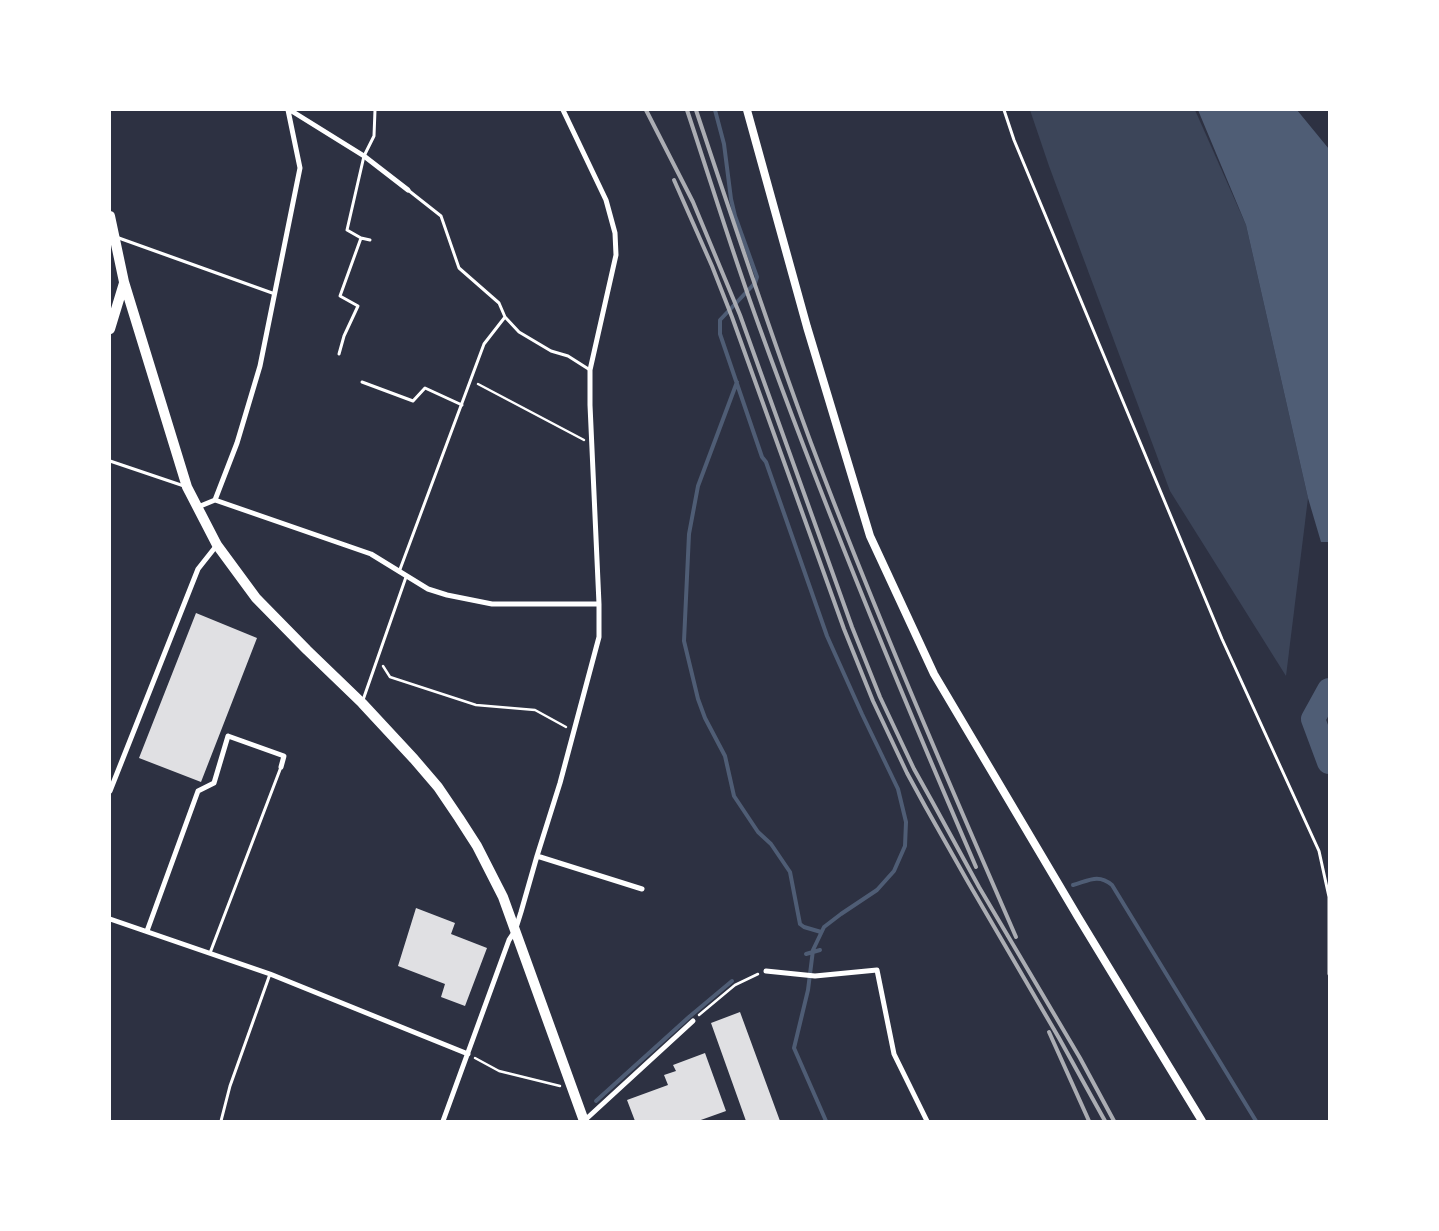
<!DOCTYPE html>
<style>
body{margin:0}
#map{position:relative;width:1439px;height:1231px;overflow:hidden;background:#2d3142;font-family:Inter,sans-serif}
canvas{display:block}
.frame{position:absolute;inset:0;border:111px solid #fff;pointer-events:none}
</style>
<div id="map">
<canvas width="1439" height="1231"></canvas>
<div class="frame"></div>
</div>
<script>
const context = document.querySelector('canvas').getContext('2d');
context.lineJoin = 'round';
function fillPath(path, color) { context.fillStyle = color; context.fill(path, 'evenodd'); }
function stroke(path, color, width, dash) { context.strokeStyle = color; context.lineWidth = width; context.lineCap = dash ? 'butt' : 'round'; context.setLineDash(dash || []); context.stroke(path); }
fillPath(new Path2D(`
 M1030,110H1195L1246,225L1308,498L1286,676L1170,491L1049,166Z`), '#3c4559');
fillPath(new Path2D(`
 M1198,110H1297L1329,149V542H1321L1308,498L1246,225Z`), '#4f5d75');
stroke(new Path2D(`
 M715,110L724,144L731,199L735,216L757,277L755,283L720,320V334L762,457L766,462L827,636L862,714L898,789L906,822L905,846L894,871L877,890L841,914L824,927L813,950L808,990L794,1048L826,1121
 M737,382L698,486L689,534L684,641L698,699L705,718L725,756L734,796L758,832L771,844L790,872L800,924L804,927L821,932
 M1073,885C1088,881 1098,873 1112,885L1256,1121
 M806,954L820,950
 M596,1101L689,1017L732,981`), '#4f5d75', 4);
stroke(new Path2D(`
 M1329,690L1313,719L1329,762`), '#4f5d75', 24);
fillPath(new Path2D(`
 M196,613L257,638L201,782L139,758Z
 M416,908L455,923L451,934L487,948L465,1006L441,997L445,984L398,966Z
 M740,1012L780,1121H746L711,1023Z
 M705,1053L726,1111L698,1121H635L627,1100L668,1085L664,1075L676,1071L673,1065Z`), '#e0e0e3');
stroke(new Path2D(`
 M478,384L584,440
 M383,666L390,677L476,705L535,710L566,727
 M699,1015L735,985L758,974
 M475,1058L499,1071L560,1086`), '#fff', 2.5);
stroke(new Path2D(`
 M1004,110L1014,140L1222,639L1319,851L1329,897V974
 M408,190L441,216L459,268L499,303L505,317L519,332L551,351L568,356L590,370
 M116,237L275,294
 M370,240L361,238L347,230L364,156L374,136L375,110
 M339,354L344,336L358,306L340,296L361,238
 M362,382L413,401L425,388L462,405
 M110,461L184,486
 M399,572L484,344L505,317
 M363,700L406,577
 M210,953L281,767
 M221,1121L230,1086L270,974`), '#fff', 3);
stroke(new Path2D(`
 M290,110L364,156L408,190
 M215,500L237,443L260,366L300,168L288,110
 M198,507L215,500L371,554L428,589L447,595L492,604H599
 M110,791L198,569L217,545
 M537,856L642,889
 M110,919L270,974L468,1054
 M147,931L198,791L214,783L228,736L284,756L281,767
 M766,971L815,976L877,970L894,1054L927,1121
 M443,1121L509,940L515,931L521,912L537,856L560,783L599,637V604L590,405V370L616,255L615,233L606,200L563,110
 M584,1121L693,1021`), '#fff', 5);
stroke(new Path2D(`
 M747,110L807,327L870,536L934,674L1078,917L1202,1121`), '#fff', 8);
stroke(new Path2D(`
 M110,216L124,282L187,487L217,545L256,598L307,650L362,703L414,759L438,787L459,818L477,846L503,897L584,1121
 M110,329L124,283`), '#fff', 10);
stroke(new Path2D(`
 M646,110L693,202L740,315L852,627L880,697L914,769L933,803L979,887L1080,1058L1114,1121
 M687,110C711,182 733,255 759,326C825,509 899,689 976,867
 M696,110C733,221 770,333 811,443C874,610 945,774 1016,937
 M674,180L712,266L732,317L844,629L873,701L907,773L925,806L968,882L1059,1038L1105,1121
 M1049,1032L1089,1121`), '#abadb3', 4);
</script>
